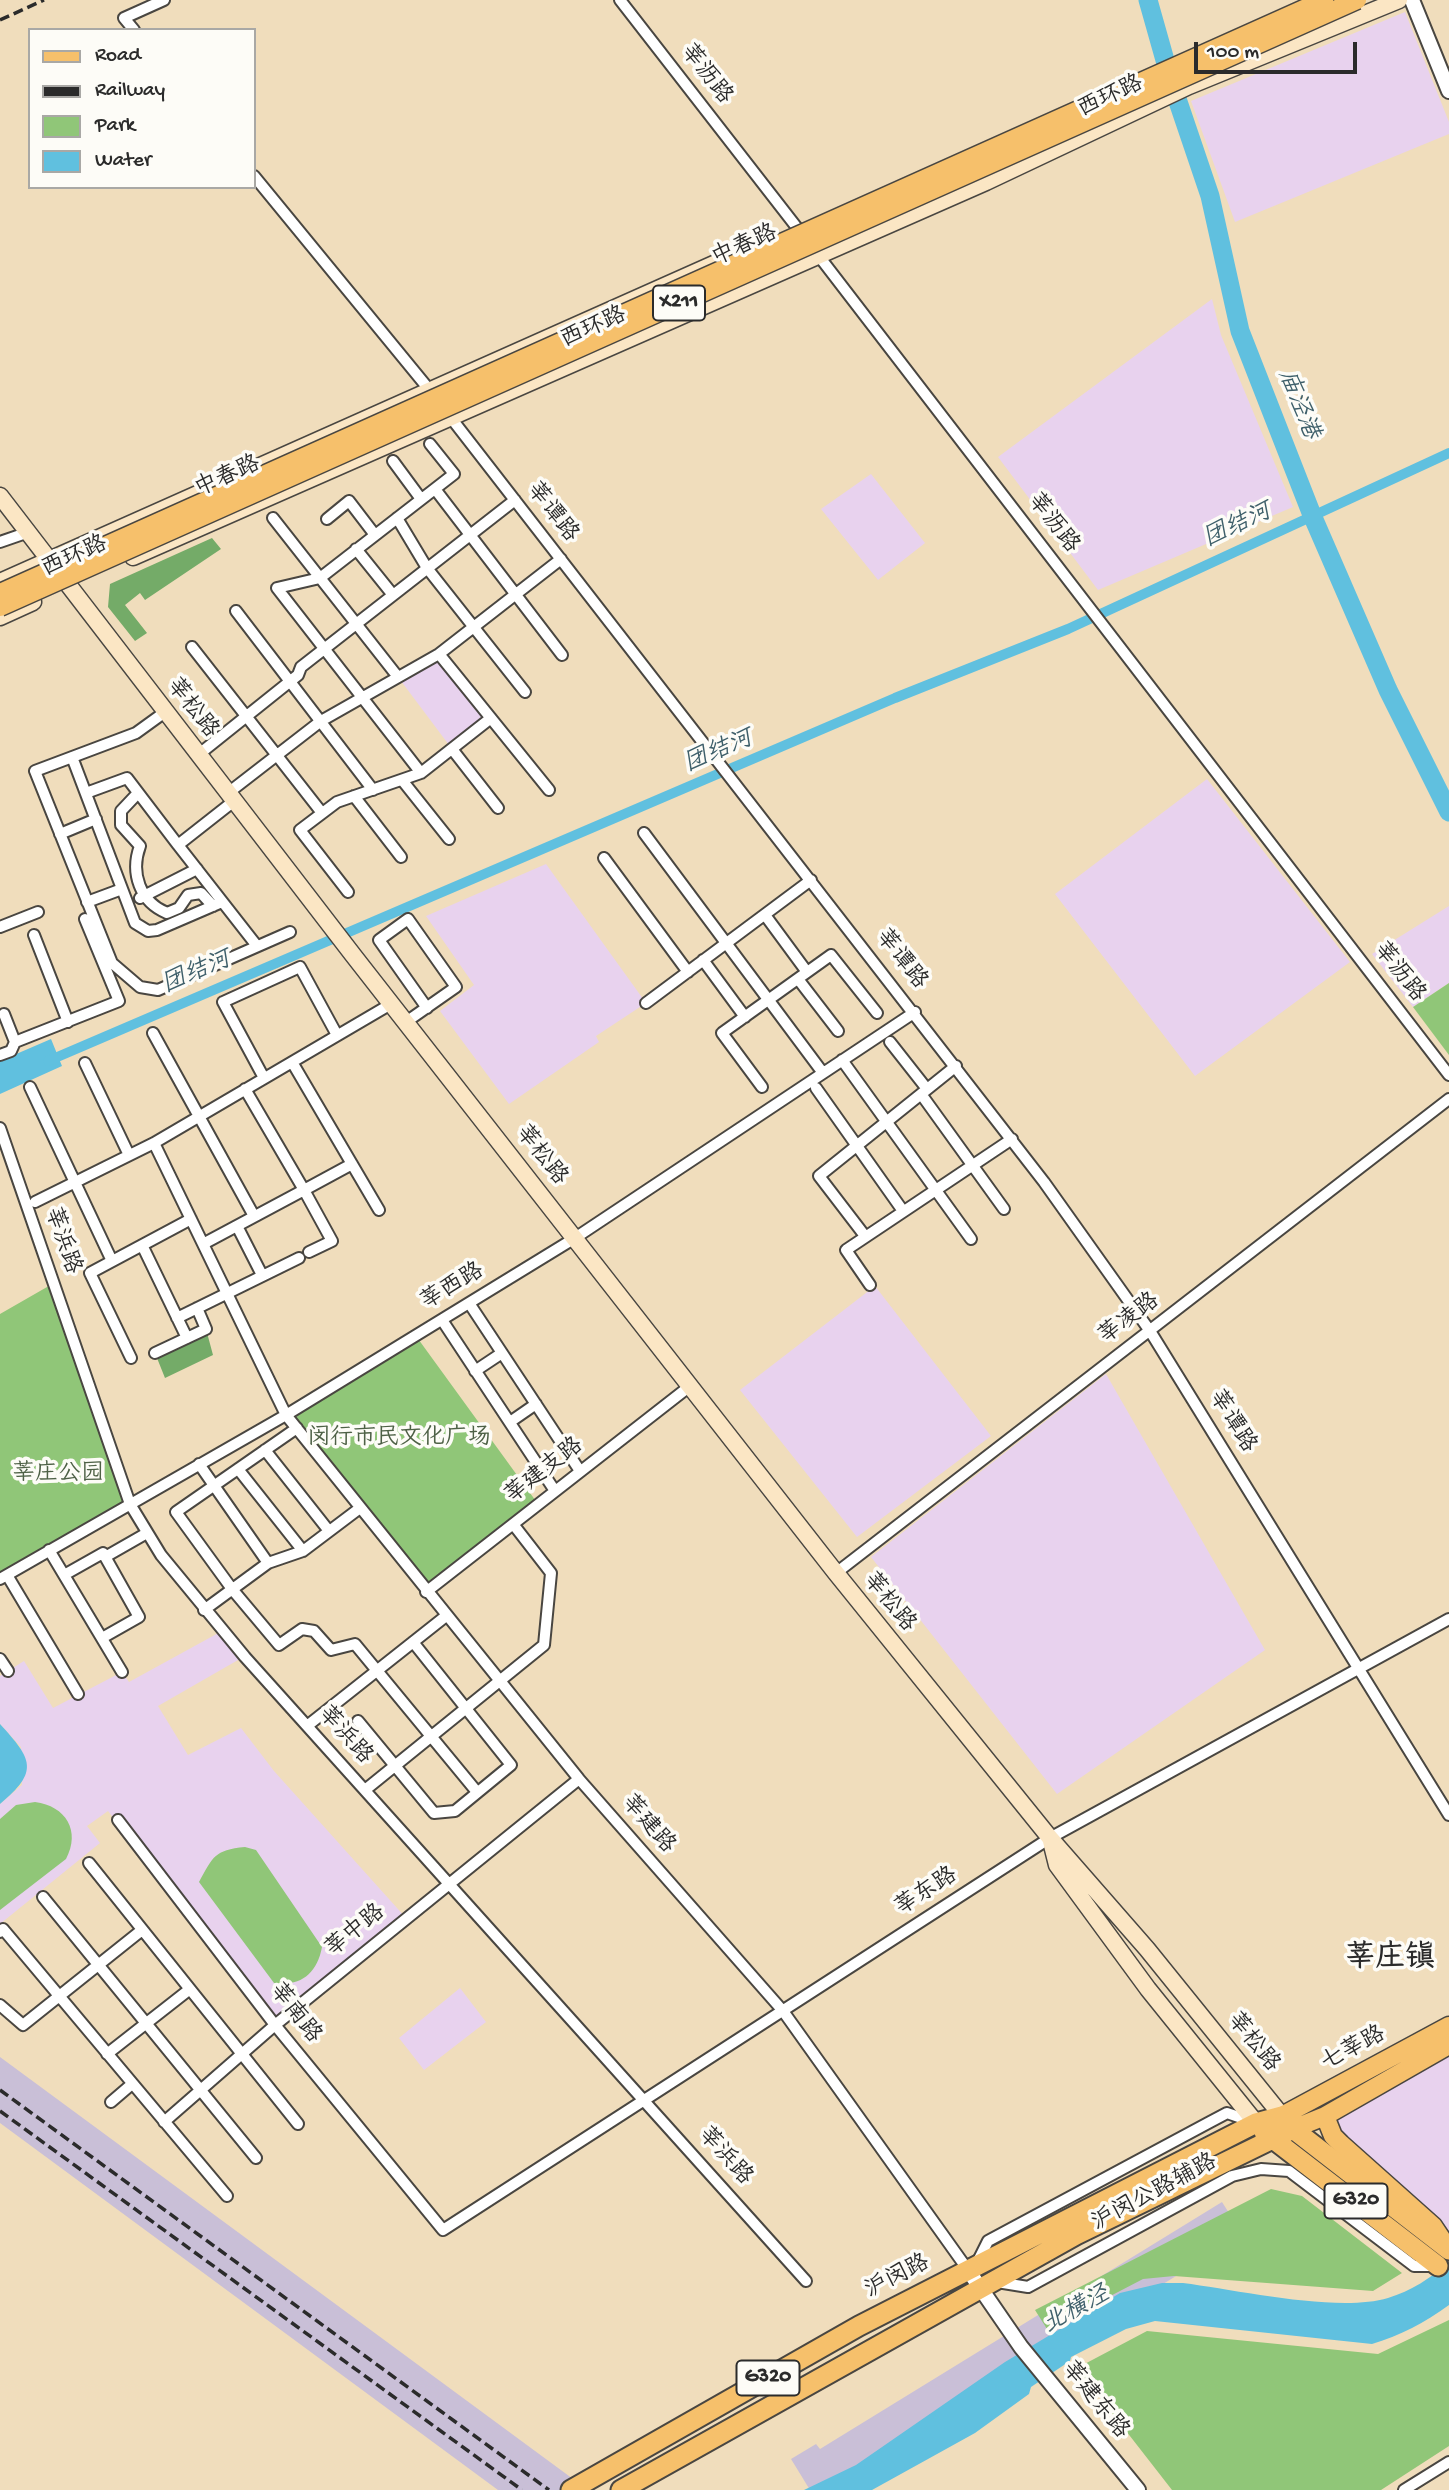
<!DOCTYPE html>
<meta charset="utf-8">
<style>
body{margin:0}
#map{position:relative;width:1449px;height:2490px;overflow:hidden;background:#f0ddbc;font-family:"Gochi Hand",sans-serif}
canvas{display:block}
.legend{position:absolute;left:28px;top:28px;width:228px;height:161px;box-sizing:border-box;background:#fdfcf7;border:2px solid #a9a8a5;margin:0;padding:9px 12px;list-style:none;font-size:21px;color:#2b2b2b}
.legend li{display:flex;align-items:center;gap:14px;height:35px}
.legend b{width:35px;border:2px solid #a9a8a5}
.scale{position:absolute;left:1194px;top:42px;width:163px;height:32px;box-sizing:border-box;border:4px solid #2b2b2b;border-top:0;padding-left:9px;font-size:21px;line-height:24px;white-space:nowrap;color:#2b2b2b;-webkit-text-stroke:5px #fdfcf7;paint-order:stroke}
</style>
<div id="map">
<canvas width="1449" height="2490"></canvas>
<ul class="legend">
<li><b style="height:9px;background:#f6c06b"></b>Road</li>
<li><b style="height:9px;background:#2b2b2b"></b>Railway</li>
<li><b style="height:19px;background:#90c678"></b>Park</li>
<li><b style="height:19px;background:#60c0df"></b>Water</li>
</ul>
<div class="scale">100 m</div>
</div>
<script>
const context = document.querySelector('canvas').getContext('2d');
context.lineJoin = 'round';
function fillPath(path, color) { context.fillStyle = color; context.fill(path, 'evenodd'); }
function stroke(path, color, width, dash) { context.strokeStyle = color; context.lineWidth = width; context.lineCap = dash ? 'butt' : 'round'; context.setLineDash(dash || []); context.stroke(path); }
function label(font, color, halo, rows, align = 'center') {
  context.font = font + ' "Gochi Hand","LXGW WenKai TC",sans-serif'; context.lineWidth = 7; context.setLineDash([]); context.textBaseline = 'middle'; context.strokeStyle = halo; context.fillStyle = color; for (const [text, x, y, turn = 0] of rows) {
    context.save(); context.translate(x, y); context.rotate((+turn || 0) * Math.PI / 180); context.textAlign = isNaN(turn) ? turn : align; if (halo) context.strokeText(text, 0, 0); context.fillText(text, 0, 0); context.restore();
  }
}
fillPath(new Path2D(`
 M1405,12L1449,122V134L1235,222L1191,101Z
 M1212,299L1221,335L1293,507L1098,590L998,457Z
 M871,474L925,543L878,580L821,509Z
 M439,654L491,718L452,749L398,677Z
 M1207,779L1350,962L1195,1076L1055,894Z
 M546,864L646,1003L596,1036L599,1042L509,1104L440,1011L474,985L426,916Z
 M1449,906V983L1413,1007L1372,954Z
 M875,1286L991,1436L857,1537L740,1390Z
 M1106,1374L1265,1650L1057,1794L871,1557Z
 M222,1631L245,1656L158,1706L188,1755L241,1728L274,1771L406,1918L275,2025L108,1811L87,1826L100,1843L0,1924V1804L22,1785L21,1747L0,1724V1676L24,1661L53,1708L122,1672L129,1682Z
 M460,1988L486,2022L424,2070L399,2038Z
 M1449,2052V2234L1337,2130L1335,2117Z`), '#e8d2ee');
fillPath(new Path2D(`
 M0,2057L588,2490H498L0,2123Z
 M1222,2202L1243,2235L840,2482L810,2490L791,2459L816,2444L820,2449Z`), '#c9bfd7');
fillPath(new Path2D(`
 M1449,983V1055L1413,1007Z
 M54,1283L130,1504L0,1579V1314Z
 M416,1336L538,1504L426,1592L286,1415Z
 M35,1802C66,1806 81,1831 66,1859L0,1910V1819L16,1805Z
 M245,1847L256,1850L322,1947C317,1974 300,1987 274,1983L199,1882C213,1857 214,1850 245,1847Z
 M1271,2189L1302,2196L1402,2273L1373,2291L1174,2276L1143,2279L1047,2329L1035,2310Z
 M1449,2320V2446L1381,2490H1172L1077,2368L1147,2331L1378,2354Z`), '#90c678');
fillPath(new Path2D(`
 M212,538L221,549L145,600L140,593L125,605L147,633L135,641L108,607L110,584Z
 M206,1329L213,1355L165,1378L155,1353Z`), '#74ab68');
fillPath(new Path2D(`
 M51,1039L62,1066L0,1094V1061Z
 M0,1724C32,1759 40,1771 0,1804Z
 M1449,2262V2305C1424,2323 1401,2335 1372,2344L1155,2321L1126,2329L1071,2357L1070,2361L1031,2387L1029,2394L975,2433L872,2490H804L856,2465L1005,2362L1120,2293L1162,2283H1183C1238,2290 1338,2313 1388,2298C1411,2291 1431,2278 1449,2262Z`), '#60c0df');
stroke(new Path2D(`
 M48,1061L895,698L1068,629L1449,453`), '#60c0df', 10);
stroke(new Path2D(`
 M1148,0L1170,78L1210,196L1240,331L1312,515L1388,690L1449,812`), '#60c0df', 19);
const minor = new Path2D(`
 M620,0L805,238
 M134,30L124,18L164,0
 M254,176L432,393
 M815,251L1449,1075
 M448,414L1044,1182L1150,1331L1449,1815
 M393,461L421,499
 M435,489L562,655
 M273,518L398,677
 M397,518L427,568L525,692
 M327,519L349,501L375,535
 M0,542L26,533
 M356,549L393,595
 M236,611L373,790
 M192,647L322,813
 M439,654L549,790
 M165,712L136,733L35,771L112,963L140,987L158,990L290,932
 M452,749L498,808
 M198,755L298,675L301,667L515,500
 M72,757L135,923L148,931L157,930L222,902
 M421,773L277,588L320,578L454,474L430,444
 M402,780L449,839
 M86,793L127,778L178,845
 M138,793L121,811V825L140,846C130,873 140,902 167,913L179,908L188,895L201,893L213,906
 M228,793L321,721L439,654L561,559
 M354,796L401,857
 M234,801L178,845L257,946
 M644,833L823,1073
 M60,834L96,819
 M604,858L688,972
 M348,892L300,830L337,802L421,773L491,718
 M140,898L197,869
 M87,902L122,889
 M765,915L807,972
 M0,927L38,912
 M34,935L68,1022
 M703,960L745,1017
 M798,979L838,1031
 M646,1003L811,880
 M4,1014L15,1042L119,1001L85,919
 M406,1022L456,987L408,919L379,940L427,1008
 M153,1033L254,1216
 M890,1042L927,1089
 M0,1055L11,1051L15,1042
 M842,1060L971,1239
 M292,1062L379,1210
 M85,1063L129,1155
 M264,1078L223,1002L300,967L337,1035
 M30,1087L112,1261
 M762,1087L722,1033L831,955L877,1013
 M816,1088L903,1211
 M921,1094L1004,1209
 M0,1128L130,1504L161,1555L245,1657L806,2281
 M154,1143L286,1415L579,1779L783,2011L968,2270
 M35,1202L154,1143L391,1004
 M237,1226L262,1275
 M865,1236L819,1176L956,1066
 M203,1244L304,1190L245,1089
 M142,1245L187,1338
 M309,1252L332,1241L304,1190L352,1164
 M870,1285L846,1250L1012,1139
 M469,1303L580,1471
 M177,1318L299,1258
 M442,1320L555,1491
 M155,1353L206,1329L197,1308
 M131,1358L90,1273L191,1219
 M475,1371L502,1353
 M510,1422L536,1404
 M297,1428L176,1512L232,1589L279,1645L302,1629L314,1631L331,1650L355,1644L477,1792
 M265,1450L329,1531
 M199,1464L268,1563
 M238,1469L303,1551
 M49,1550L122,1672
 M105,1557L147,1533
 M836,1573L1449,1099
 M7,1575L78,1694
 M64,1575L103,1553L139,1617L102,1638
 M0,1579L286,1415L575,1238L915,1012
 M426,1592L690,1386
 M204,1610L268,1563L303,1551L360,1508
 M0,1659L8,1671
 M358,1721L434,1813L455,1811L511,1765L413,1642
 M307,1726L446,1616
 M365,1790L544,1645L551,1573L513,1524
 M118,1820L275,2025L443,2230L1050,1838L1449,1619
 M89,1863L298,2124
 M43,1897L256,2158
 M0,1932L3,1929L227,2196
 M0,2005L23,2025L142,1930
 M107,2054L190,1989
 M111,2102L132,2084
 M164,2122L275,2025L579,1779
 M977,2263L988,2241L1210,2122L1227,2113L1256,2123
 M997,2282L1028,2287L1232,2176L1261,2169L1289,2171L1414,2266H1434
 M1404,2490L1449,2462`);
const tertiary = new Path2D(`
 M1412,0L1449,91
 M968,2270L1021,2347L1138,2490`);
const secondary = new Path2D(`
 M0,496L353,955L836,1573L1050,1838L1147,1949L1282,2116
 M133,557L986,182L1189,86L1399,0
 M0,582L752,247
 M0,617L33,602
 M1051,1841L1057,1865L1148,1989L1256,2123`);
const primary = new Path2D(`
 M1282,2116L1449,2026
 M1325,2116L1333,2136L1341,2144L1433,2226L1441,2238
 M1293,2129L1325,2116L1449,2045`);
const trunk = new Path2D(`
 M1264,2132L1438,2266
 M571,2490L859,2326L1256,2123L1282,2116L1293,2129L1449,2250
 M621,2490L1076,2235L1293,2129`);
stroke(minor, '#494641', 14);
stroke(tertiary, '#494641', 18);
stroke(secondary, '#494641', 19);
stroke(primary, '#494641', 21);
stroke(trunk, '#494641', 23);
stroke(minor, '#fff', 10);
stroke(tertiary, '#fff', 14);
stroke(secondary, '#fbe6c4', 16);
stroke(primary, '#f6c06b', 18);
stroke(trunk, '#f6c06b', 19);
stroke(new Path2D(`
 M0,20L44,0
 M0,2090L549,2490
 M0,2111L522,2490`), '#2b2b2b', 3.5, [10, 5]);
const primaryBridge = new Path2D(`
 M0,593L1324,0
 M0,607L1357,0`);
stroke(primaryBridge, '#494641', 21, []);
stroke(primaryBridge, '#f6c06b', 18);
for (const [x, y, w] of [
 [679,303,52],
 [1356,2201,63],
 [768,2378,63]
]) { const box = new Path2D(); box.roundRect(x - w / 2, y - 17.5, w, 35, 5); context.fillStyle = '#fdfcf7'; context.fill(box); stroke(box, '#2b2b2b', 2); }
label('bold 21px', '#2b2b2b', null, [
 ["X211",679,303],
 ["G320",1356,2201],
 ["G320",768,2378]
]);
label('23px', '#2b2b2b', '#fdfcf7', [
 ["莘沥路",705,75,52],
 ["西环路",1111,98,-25],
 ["中春路",745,247,-24],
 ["西环路",594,329,-24],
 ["中春路",228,478,-24],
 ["莘谭路",551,513,52],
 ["莘沥路",1052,524,52],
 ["西环路",75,558,-24],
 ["莘松路",191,709,52],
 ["莘谭路",900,960,52],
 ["莘沥路",1398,973,52],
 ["莘松路",540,1156,52],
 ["莘浜路",61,1241,71],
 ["莘西路",453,1288,-31],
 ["莘凌路",1130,1320,-37],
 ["莘谭路",1231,1422,58],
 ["莘建支路",545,1472,-38],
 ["莘松路",888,1603,51],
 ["莘浜路",344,1736,48],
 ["莘建路",647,1825,49],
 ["莘东路",927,1893,-33],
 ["莘中路",356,1932,-39],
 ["莘南路",294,2014,52],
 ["莘松路",1252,2043,51],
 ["七莘路",1354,2050,-28],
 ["莘浜路",724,2157,48],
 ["沪闵公路辅路",1155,2194,-28],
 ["沪闵路",898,2278,-27],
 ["莘建东路",1094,2401,51]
]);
label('23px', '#4e6146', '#fdfcf7', [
 ["闵行市民文化广场",399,1439],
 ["莘庄公园",58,1475]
]);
label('italic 24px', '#3e5f6a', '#fdfcf7', [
 ["庙泾港",1297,405,68],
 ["团结河",1238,527,-25],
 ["团结河",719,753,-23],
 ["团结河",197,974,-23],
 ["北横泾",1077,2311,-29]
]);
label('bold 30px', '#2b2b2b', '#fdfcf7', [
 ["莘庄镇",1390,1960]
]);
</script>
